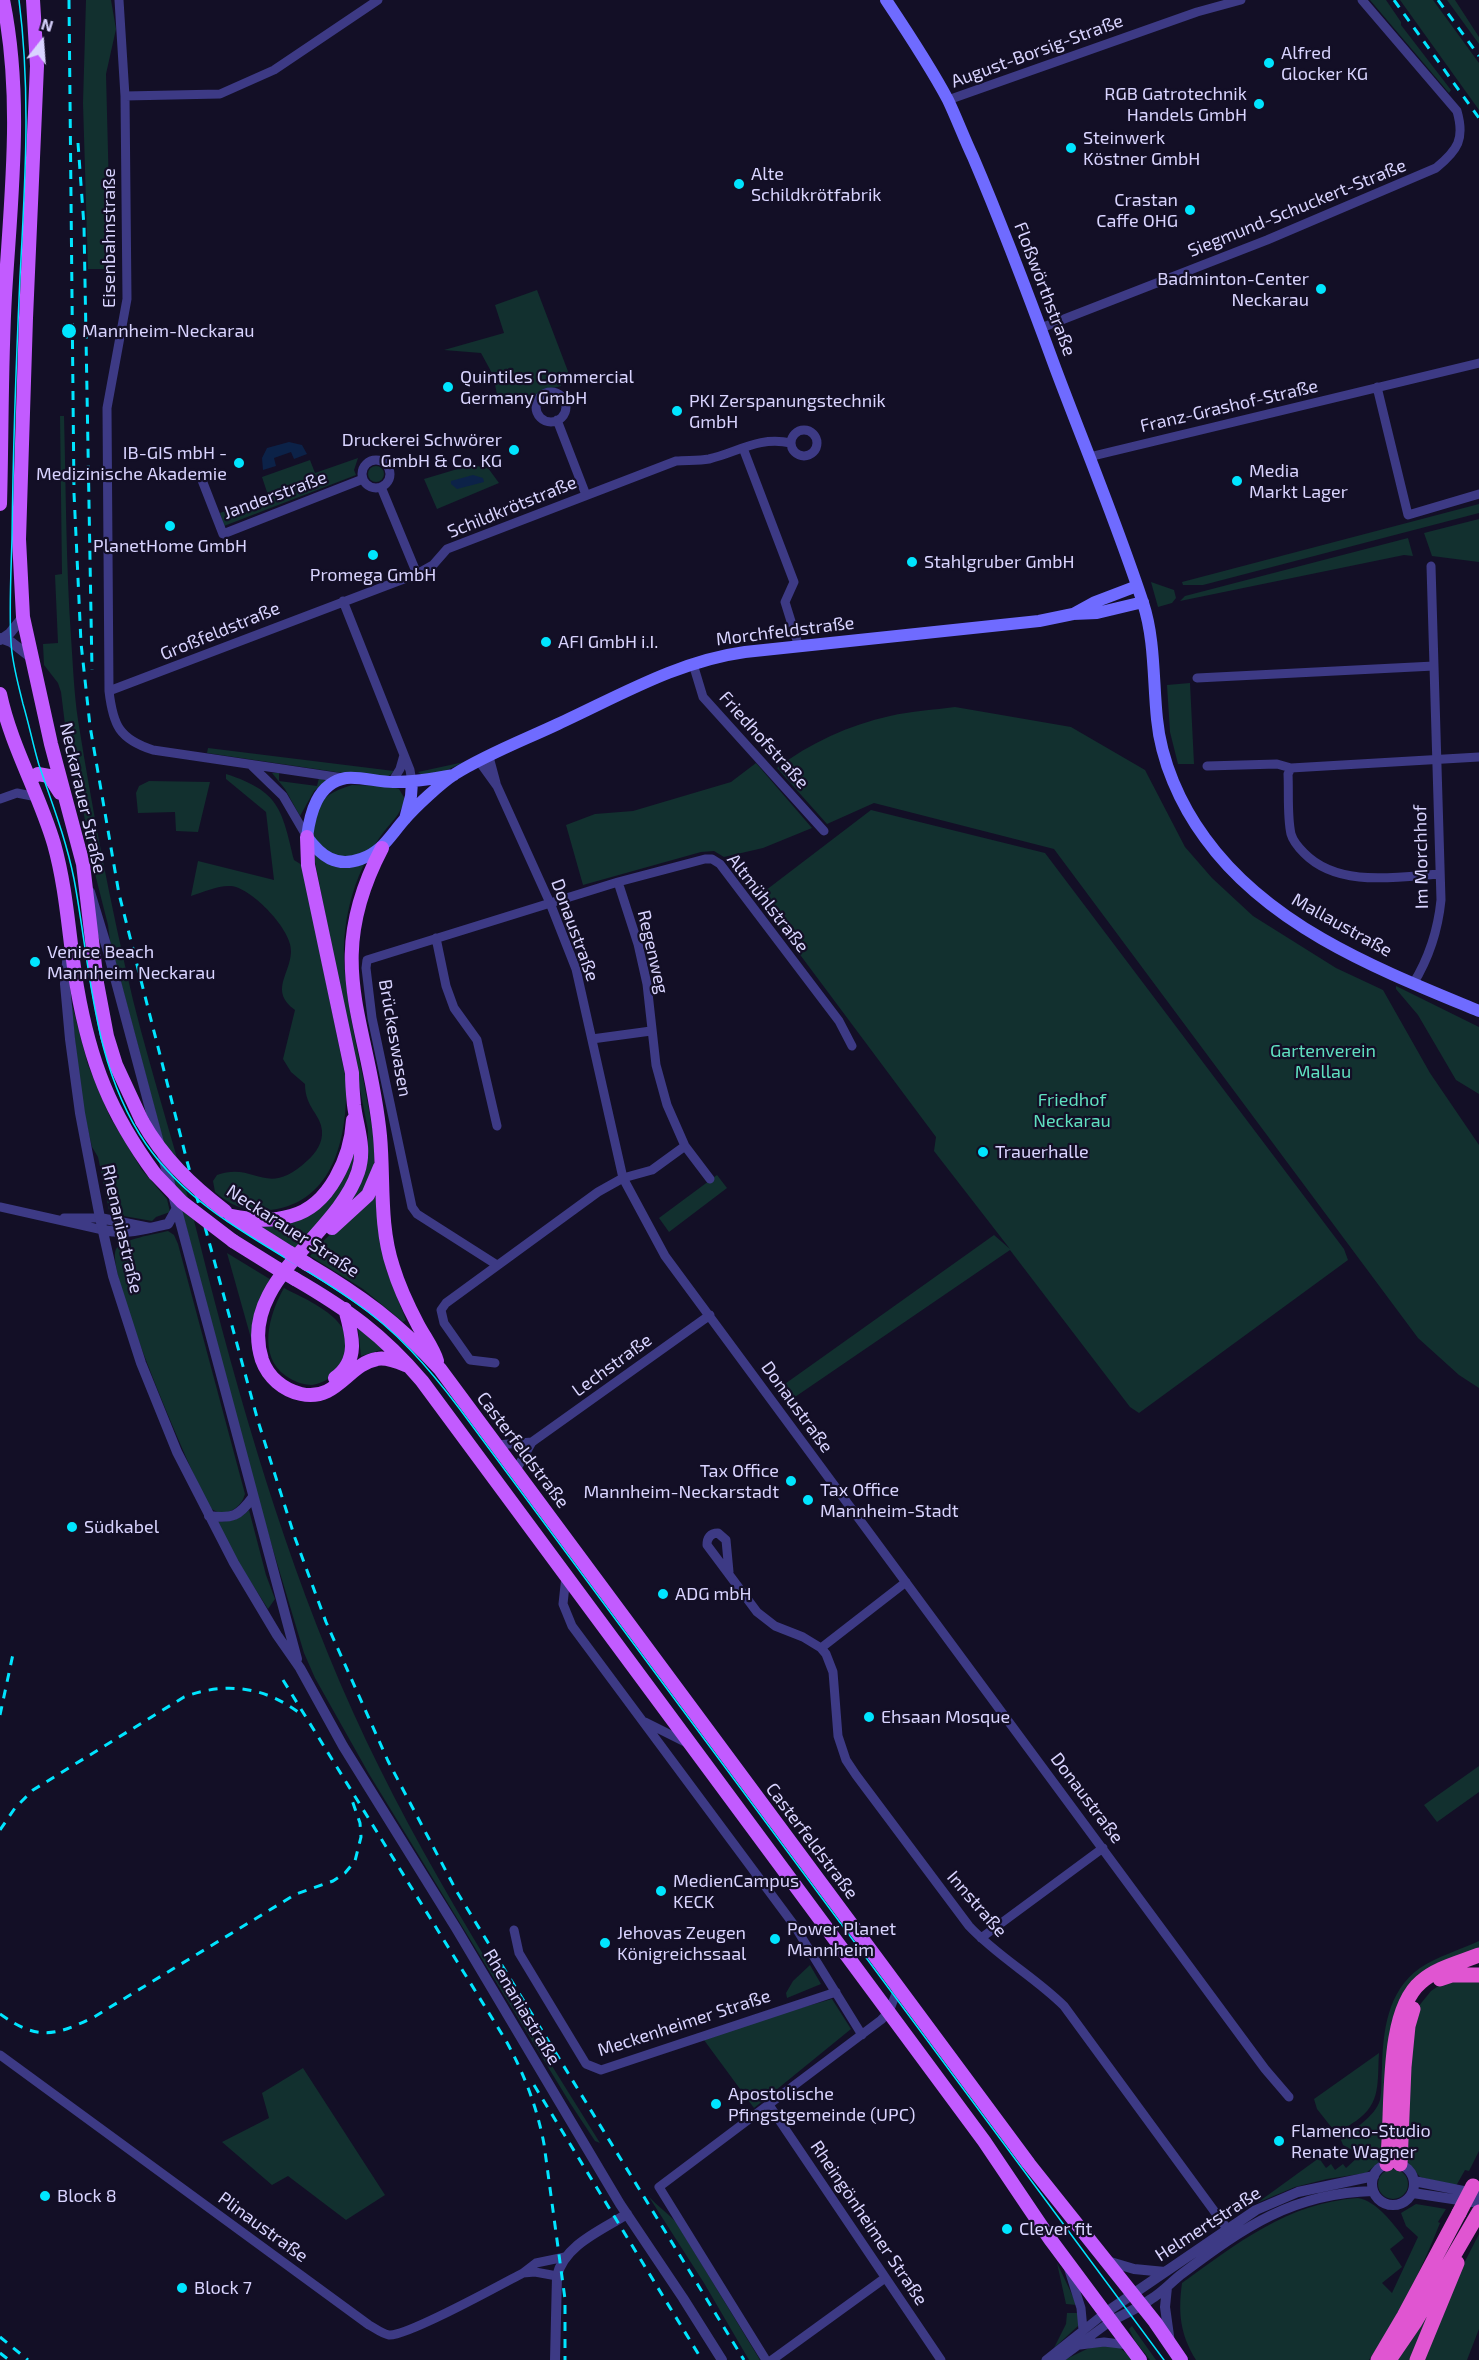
<!DOCTYPE html>
<meta charset="utf-8">
<style>
body{margin:0}
#map{position:relative;width:1479px;height:2360px;overflow:hidden;background:#130f26;font-family:"Exo 2",sans-serif}
canvas{display:block}
.north{position:absolute;left:12px;top:12px;width:60px;height:60px;-webkit-text-stroke:4px #130f26;paint-order:stroke;rotate:17deg;font-size:16px;font-weight:700;line-height:24px;text-align:center;color:#d9d4ff}
.north::after{content:'';display:block;margin:auto;width:21px;height:27px;background:#d9d4ff;clip-path:polygon(50% 0,100% 100%,50% 72%,0 100%)}
</style>
<div id="map">
<canvas width="1479" height="2360"></canvas>
<div class="north">N</div>
</div>
<script>
const context = document.querySelector('canvas').getContext('2d');
context.lineJoin = 'round';
function fillPath(path, color) { context.fillStyle = color; context.fill(path, 'evenodd'); }
function stroke(path, color, width, dash) { context.strokeStyle = color; context.lineWidth = width; context.lineCap = dash ? 'butt' : 'round'; context.setLineDash(dash || []); context.stroke(path); }
function label(font, color, halo, rows, align = 'center') {
  context.font = font + ' "Exo 2",sans-serif'; context.lineWidth = 4.5; context.setLineDash([]); context.textBaseline = 'middle'; context.strokeStyle = halo; context.fillStyle = color; for (const [text, x, y, turn = 0] of rows) {
    context.save(); context.translate(x, y); context.rotate((+turn || 0) * Math.PI / 180); context.textAlign = isNaN(turn) ? turn : align; if (halo) context.strokeText(text, 0, 0); context.fillText(text, 0, 0); context.restore();
  }
}
fillPath(new Path2D(`
 M86,0H111L116,29L106,74L111,269H88L83,103Z
 M1370,0H1386L1401,22V25L1451,90L1449,93Z
 M1400,0H1433L1479,63V110Z
 M1447,0H1455L1479,37V44Z
 M537,290L569,374L561,379V386L540,391L532,402L498,399L493,375L481,353L444,350L504,333L495,305Z
 M60,416H64C66,490 66,564 71,637C73,665 74,693 78,720C93,814 111,907 133,1000C153,1080 179,1159 199,1240C239,1400 285,1560 353,1712C421,1863 513,2002 600,2143L595,2141L570,2103L369,1774L315,1678L304,1653L265,1523L110,941L108,925L92,862L83,809L70,761L69,754L75,753L73,741H67L61,692L58,683L44,665L43,644L58,643L55,575L62,574Z
 M358,458L354,470L356,475L224,526L220,513L268,495L262,477L310,460L315,473Z
 M471,465L488,468L499,483L437,509L424,479Z
 M368 474a8 8 0 1 1 16 0a8 8 0 1 1-16 0Z
 M1479,504V513L1203,585H1183L1182,582Z
 M1479,519V562L1432,556L1424,533Z
 M1408,538L1413,556L1404,555L1180,601L1185,596Z
 M1151,582L1174,590L1176,598L1172,603L1158,607Z
 M1190,683L1194,764H1178L1170,732L1167,685Z
 M955,707L1071,727L1145,770L1185,847L1212,878L1253,916L1336,968L1383,990L1430,1073L1479,1145V1388L1459,1375L1418,1338L1054,849L874,803L827,824L777,768C810,743 849,725 890,716C911,711 934,710 955,707Z
 M208,748L394,771L388,777L377,778L207,753Z
 M464,762L443,772L423,776L418,772Z
 M756,763L812,828L763,848L724,857L714,851L701,852L583,885L566,825L595,814L633,811L731,782Z
 M272,773H279V781L317,786L319,778L327,781L314,791L300,816L285,789Z
 M226,774C279,791 282,809 294,860L302,865L346,1080C348,1134 335,1203 270,1210C247,1212 232,1207 215,1192L213,1181L217,1175C256,1161 266,1200 308,1160C316,1153 323,1142 322,1131C321,1114 305,1108 305,1084L291,1072L283,1059L295,1010C269,991 290,975 291,952C293,931 252,888 231,886C219,885 203,892 191,896L198,861L274,880L266,812L226,779Z
 M149,781L210,782L198,832L176,831L175,812L138,813L136,793L139,786Z
 M352,785L389,786L399,789L405,799C401,815 389,824 380,837C352,877 340,927 345,975C349,1019 361,1062 368,1105C372,1128 379,1151 372,1173C369,1186 361,1193 351,1202L368,1155V1130L313,852C310,814 314,796 352,785Z
 M871,810L1045,853L1344,1249L1348,1260L1139,1413L1130,1407L1010,1250L792,1399L782,1386L994,1235L1010,1249L934,1151L936,1137L757,897Z
 M1396,986L1479,1027V1094L1456,1080L1418,1015L1396,989Z
 M71,1001L88,1065L110,1117L142,1170L167,1199L170,1212L156,1217L152,1221L118,1215L109,1210L98,1157L92,1147L81,1100Z
 M356,1139C354,1191 327,1212 295,1249L259,1227L293,1223L315,1210Z
 M717,1175L727,1188L669,1232L659,1218Z
 M375,1193L386,1269L406,1320L403,1322L363,1289L310,1256L320,1244Z
 M168,1231L174,1235L178,1244L245,1494C241,1509 224,1519 210,1508C193,1477 104,1272 116,1249C122,1239 156,1234 168,1231Z
 M227,1253L273,1281L254,1349Z
 M284,1288C313,1303 366,1324 341,1365C334,1376 325,1383 312,1385C303,1385 293,1381 286,1376C257,1356 269,1314 284,1288Z
 M361,1327L384,1349L361,1356L358,1329Z
 M249,1510L266,1575L275,1599L268,1609L240,1565L217,1522C231,1521 239,1520 249,1510Z
 M1479,1766V1792L1437,1822L1424,1805Z
 M1479,1941V1951L1416,1982L1383,2159L1366,2173L1327,2179L1295,2187L1257,2203L1319,2158L1326,2168L1331,2164L1335,2170L1343,2164L1346,2168L1357,2158L1356,2152L1343,2145L1341,2140C1353,2129 1375,2117 1380,2100C1382,2091 1381,2078 1382,2068C1383,2032 1387,1991 1420,1968C1438,1956 1460,1950 1479,1941Z
 M810,1965L821,1984L787,1998L786,1993L793,1981Z
 M1479,1978V2151L1469,2171L1465,2170L1456,2186L1420,2177L1406,2160L1410,2040L1418,2007L1431,1991L1446,1981Z
 M832,1999L851,2029L754,2108L704,2040L779,2014Z
 M1379,2053C1377,2081 1382,2103 1356,2121C1349,2125 1343,2131 1336,2133L1317,2109L1314,2099Z
 M303,2068L385,2195L346,2220L288,2176L272,2185L222,2142L269,2118L262,2093Z
 M1378 2184a15 15 0 1 1 30 0a15 15 0 1 1-30 0Z
 M649,2197C658,2206 667,2213 676,2222L760,2360H749L704,2283Z
 M1358,2198C1375,2200 1394,2224 1404,2238L1390,2249L1402,2267L1382,2283L1392,2293L1418,2237L1406,2226L1401,2213L1416,2204L1446,2209L1438,2222L1440,2223C1421,2271 1398,2318 1369,2360H1196C1180,2334 1178,2313 1182,2283C1238,2243 1287,2203 1358,2198Z
 M1479,2234V2329L1467,2360H1423L1459,2273Z
 M1057,2263L1077,2305L1066,2304Z
 M1441,2283L1411,2360H1393Z
 M1067,2313H1079L1078,2326L1054,2348L1066,2324Z
 M1132,2326L1134,2329L1156,2360H1150L1135,2341L1129,2329Z
 M1102,2345L1119,2347L1134,2360H1064L1087,2349Z`), '#12302f');
fillPath(new Path2D(`
 M289,442L302,445L307,454L294,459L291,452L274,458L276,466L263,470L262,458L267,448Z
 M473,475L483,478L484,482L457,489L451,484V481Z`), '#0c2248');
stroke(new Path2D(`
 M119,0L125,96L127,299L107,408L109,691C113,725 119,739 153,750L343,778
 M125,96L220,94L274,70L378,0
 M948,100L1197,12L1241,0
 M1041,328L1267,240L1436,168C1458,150 1465,139 1457,111L1362,0
 M1377,387L1408,515L1479,494
 M536 407a15 15 0 1 1 30 0a15 15 0 1 1-30 0Z
 M557,420L586,495
 M791 443a13 13 0 1 1 26 0a13 13 0 1 1-26 0Z
 M743,448L794,582L785,602L799,647
 M1089,457L1479,363
 M362 474a14 14 0 1 1 28 0a14 14 0 1 1-28 0Z
 M200,475L223,534L363,479
 M381,487L417,574
 M343,601L410,770L412,782
 M693,664L703,697L824,831
 M1197,678L1434,666
 M109,691L417,574L433,565L447,549L676,461C687,460 698,461 709,459C739,452 758,436 791,443
 M489,757L496,783
 M479,761L497,786L521,839L550,903L576,969L623,1178L665,1256L1265,2069L1289,2097
 M251,765L283,796L307,837
 M1207,766L1277,764L1291,768L1479,757
 M1291,768L1288,774C1289,793 1287,816 1291,834C1293,841 1298,847 1304,853C1338,888 1397,877 1440,874
 M392,782L400,769L404,755
 M0,799L17,793L37,797
 M618,882L638,944L647,984L656,1065L667,1105L685,1146L710,1179
 M436,938L446,986L454,1008L477,1040L497,1126
 M1413,984C1429,958 1438,930 1441,900L1431,566
 M592,1039L651,1031
 M0,1207L103,1230
 M64,1218H100
 M497,1265L417,1214L412,1207L372,1018L366,968L367,960L618,882L705,859H712L720,864L839,1021L852,1046
 M495,1363L470,1360L444,1323L441,1310L446,1303L598,1192L623,1178L652,1170L685,1146
 M497,1445L532,1442
 M516,1470L532,1442L710,1315
 M729,1572L726,1540L718,1533C710,1533 707,1538 707,1545L757,1612L775,1626L803,1637L821,1648L826,1654L833,1672L838,1736L846,1760L856,1775L969,1926C998,1957 1035,1977 1064,2006L1231,2234
 M566,1576L563,1604L572,1626L794,1925L862,2035
 M821,1648L906,1582
 M645,1722L689,1744
 M514,1930L519,1953L586,2064L601,2070L836,1992
 M981,1938L1103,1848
 M0,2055L369,2325C375,2328 382,2334 389,2335C406,2337 502,2284 523,2273L536,2263L565,2257
 M769,2105L941,2360
 M1068,2267L1081,2308L1083,2330
 M523,2273L535,2272L557,2276
 M1080,2345L1104,2342L1129,2345
 M766,2360L659,2187L881,2020L889,2012L898,1988
 M772,2360L885,2278
 M1046,2360L1105,2313
 M1058,2360L1111,2321`), '#3d3a85', 9);
stroke(new Path2D(`
 M0,638L11,642L33,659
 M0,640L10,633L23,617
 M90,892L107,948L297,1659
 M68,952L65,984L70,1039L80,1113L100,1218L113,1276L141,1363L177,1452L234,1563L277,1635L300,1668L343,1746L456,1928L620,2204L683,2298L722,2360
 M100,1218L150,1228
 M103,1230C129,1235 143,1229 168,1224L177,1208
 M209,1516C233,1519 239,1516 253,1497
 M1372 2184a21 21 0 1 1 42 0a21 21 0 1 1-42 0Z
 M1414,2181L1479,2194
 M1413,2193L1479,2203
 M1107,2261L1134,2269L1165,2272
 M1167,2287L1165,2307L1170,2343
 M1105,2313L1256,2210L1298,2192L1374,2176
 M1111,2321C1124,2314 1139,2308 1151,2299C1163,2292 1172,2281 1183,2273C1244,2227 1293,2193 1373,2191
 M555,2360L557,2276C564,2245 602,2230 627,2214`), '#3d3a85', 10);
stroke(new Path2D(`
 M886,0C908,33 930,66 948,100C957,119 964,138 973,157C1003,227 1030,299 1056,370C1085,447 1117,524 1143,603C1155,639 1153,681 1157,719C1161,761 1180,804 1205,838C1270,928 1380,970 1479,1011
 M1075,613L1095,602L1137,586
 M454,775C433,779 413,782 393,782C379,782 358,776 346,778C317,783 310,814 307,837C321,856 336,868 361,859C382,852 390,836 404,820C415,807 441,783 455,774C487,754 524,740 558,724C619,696 678,661 745,652L1039,621L1073,614L1097,613L1143,602
 M405,819L411,796L412,782`), '#6f6bff', 12);
stroke(new Path2D(`
 M33,0L37,66L26,318L19,539L23,617L51,744L83,864L97,983L107,1036L116,1065L142,1121
 M0,504C2,435 1,365 5,295C11,196 23,98 3,0
 M0,694C11,746 39,793 54,844C67,890 69,940 77,987C90,1062 110,1113 155,1174
 M30,779L38,774L49,776L60,793
 M307,837L308,865L352,1073C352,1084 353,1095 354,1105C357,1129 366,1148 358,1172C337,1236 237,1282 262,1360C268,1377 283,1390 301,1394C337,1402 348,1364 377,1359C387,1357 398,1362 408,1366
 M382,848C321,964 369,1021 380,1136C384,1178 379,1226 393,1267C399,1287 408,1306 418,1325C425,1338 433,1348 437,1361
 M231,1216C252,1220 270,1222 291,1216C330,1206 351,1156 353,1120
 M236,1219L290,1253
 M332,1228L368,1195L380,1167
 M233,1241L278,1269
 M307,1264C360,1295 398,1323 440,1369L1029,2164L1155,2322L1181,2360
 M295,1279C347,1309 383,1335 422,1381L984,2141L1050,2239L1140,2360
 M335,1378C360,1360 352,1334 345,1309`), '#c25bff', 14);
stroke(new Path2D(`
 M1440,1979L1452,1975H1479
 M1387,2164C1394,2116 1383,2014 1421,1982C1437,1968 1459,1963 1479,1955
 M1400,2164L1404,2067L1408,2026L1413,2009
 M1378,2360L1404,2316L1459,2213
 M1389,2360L1415,2322L1479,2212
 M1417,2360L1457,2263`), '#e055d1', 15);
stroke(new Path2D(`
 M19,0C31,93 25,184 20,277C16,364 13,451 12,539C11,573 9,607 11,642C12,663 18,683 23,704C29,724 33,745 39,765C52,803 66,839 74,879C91,969 92,1065 146,1144C198,1219 282,1250 353,1301C396,1330 428,1367 459,1408L1164,2360`), '#00e5ff', 1.5);
stroke(new Path2D(`
 M69,0L74,493L81,643L90,726L119,894L187,1161L258,1421L295,1538L326,1622L388,1761L457,1892L744,2360
 M1394,0L1479,118
 M1438,0L1479,56
 M78,143L84,226L92,670
 M283,1680L505,2039C524,2073 537,2107 544,2144L565,2299V2360
 M0,1715L13,1654
 M0,1830L15,1808L33,1790L184,1697C226,1681 267,1687 302,1715
 M0,2014C38,2041 55,2036 94,2017L296,1894L333,1881L345,1873L355,1861L361,1837L360,1823L352,1800
 M534,2085L702,2360
 M0,2337L28,2360
 M0,2353L9,2360`), '#00e5ff', 3, [9, 8]);
stroke(new Path2D(`
 M142,1121C163,1158 191,1185 225,1211
 M155,1174L182,1202L233,1241
 M290,1253L307,1264
 M278,1269L295,1279`), '#c25bff', 14);
stroke(new Path2D(`
 M1459,2213L1473,2186`), '#e055d1', 15);
for (const [x, y, r, color] of [
 [1269,63,6,"#00e5ff"],
 [1259,104,6,"#00e5ff"],
 [1071,148,6,"#00e5ff"],
 [739,184,6,"#00e5ff"],
 [1190,210,6,"#00e5ff"],
 [1321,289,6,"#00e5ff"],
 [69,331,8,"#00e5ff"],
 [448,387,6,"#00e5ff"],
 [677,411,6,"#00e5ff"],
 [514,450,6,"#00e5ff"],
 [239,463,6,"#00e5ff"],
 [1237,481,6,"#00e5ff"],
 [170,526,6,"#00e5ff"],
 [373,555,6,"#00e5ff"],
 [912,562,6,"#00e5ff"],
 [546,642,6,"#00e5ff"],
 [35,962,6,"#00e5ff"],
 [983,1152,6,"#00e5ff"],
 [791,1481,6,"#00e5ff"],
 [808,1500,6,"#00e5ff"],
 [72,1527,6,"#00e5ff"],
 [663,1594,6,"#00e5ff"],
 [869,1717,6,"#00e5ff"],
 [661,1891,6,"#00e5ff"],
 [775,1939,6,"#00e5ff"],
 [605,1943,6,"#00e5ff"],
 [716,2104,6,"#00e5ff"],
 [1279,2141,6,"#00e5ff"],
 [45,2196,6,"#00e5ff"],
 [1007,2229,6,"#00e5ff"],
 [182,2288,6,"#00e5ff"]
]) { const dot = new Path2D(); dot.arc(x, y, r, 0, 2 * Math.PI); context.fillStyle = color; context.fill(dot); stroke(dot, '#130f26', 2); }
label('18px', '#d9d4ff', '#130f26', [
 ["August-Borsig-Straße",1037,51,-20],
 ["Siegmund-Schuckert-Straße",1297,208,-22],
 ["Eisenbahnstraße",109,238,-90],
 ["Floßwörthstraße",1045,289,69],
 ["Franz-Grashof-Straße",1229,406,-13],
 ["Janderstraße",275,495,-20],
 ["Schildkrötstraße",512,507,-22],
 ["Großfeldstraße",220,631,-22],
 ["Morchfeldstraße",785,631,-7],
 ["Friedhofstraße",764,740,48],
 ["Neckarauer Straße",83,798,77],
 ["Im Morchhof",1421,857,-91],
 ["Altmühlstraße",768,903,52],
 ["Mallaustraße",1342,925,29],
 ["Donaustraße",575,930,70],
 ["Regenweg",653,952,77],
 ["Brückeswasen",395,1038,80],
 ["Rhenaniastraße",122,1229,77],
 ["Neckarauer Straße",293,1231,33],
 ["Lechstraße",612,1365,-36],
 ["Donaustraße",797,1407,54],
 ["Casterfeldstraße",523,1450,53],
 ["Donaustraße",1087,1798,53],
 ["Casterfeldstraße",812,1841,53],
 ["Innstraße",977,1904,49],
 ["Rhenaniastraße",522,2007,59],
 ["Meckenheimer Straße",684,2023,-18],
 ["Rheingönheimer Straße",869,2223,56],
 ["Helmertstraße",1208,2224,-33],
 ["Plinaustraße",263,2227,36]
]);
label('18px', '#d9d4ff', '#130f26', [
 ["Alfred",1281,53],
 ["Glocker KG",1281,74],
 ["RGB Gatrotechnik",1247,94,"right"],
 ["Handels GmbH",1247,115,"right"],
 ["Steinwerk",1083,138],
 ["Köstner GmbH",1083,159],
 ["Alte",751,174],
 ["Schildkrötfabrik",751,195],
 ["Crastan",1178,200,"right"],
 ["Caffe OHG",1178,221,"right"],
 ["Badminton-Center",1309,279,"right"],
 ["Neckarau",1309,300,"right"],
 ["Mannheim-Neckarau",82,331],
 ["Quintiles Commercial",460,377],
 ["Germany GmbH",460,398],
 ["PKI Zerspanungstechnik",689,401],
 ["GmbH",689,422],
 ["Druckerei Schwörer",502,440,"right"],
 ["GmbH & Co. KG",502,461,"right"],
 ["IB-GIS mbH -",227,453,"right"],
 ["Medizinische Akademie",227,474,"right"],
 ["Media",1249,471],
 ["Markt Lager",1249,492],
 ["PlanetHome GmbH",170,546,"center"],
 ["Stahlgruber GmbH",924,562],
 ["Promega GmbH",373,575,"center"],
 ["AFI GmbH i.I.",558,642],
 ["Venice Beach",47,952],
 ["Mannheim Neckarau",47,973],
 ["Trauerhalle",995,1152],
 ["Tax Office",779,1471,"right"],
 ["Mannheim-Neckarstadt",779,1492,"right"],
 ["Tax Office",820,1490],
 ["Mannheim-Stadt",820,1511],
 ["Südkabel",84,1527],
 ["ADG mbH",675,1594],
 ["Ehsaan Mosque",881,1717],
 ["MedienCampus",673,1881],
 ["KECK",673,1902],
 ["Power Planet",787,1929],
 ["Mannheim",787,1950],
 ["Jehovas Zeugen",617,1933],
 ["Königreichssaal",617,1954],
 ["Apostolische",728,2094],
 ["Pfingstgemeinde (UPC)",728,2115],
 ["Flamenco-Studio",1291,2131],
 ["Renate Wagner",1291,2152],
 ["Block 8",57,2196],
 ["Clever fit",1019,2229],
 ["Block 7",194,2288]
], 'left');
label('18px', '#5fe0c0', '#130f26', [
 ["Gartenverein",1323,1051],
 ["Mallau",1323,1072],
 ["Friedhof",1072,1100],
 ["Neckarau",1072,1121]
]);
</script>
